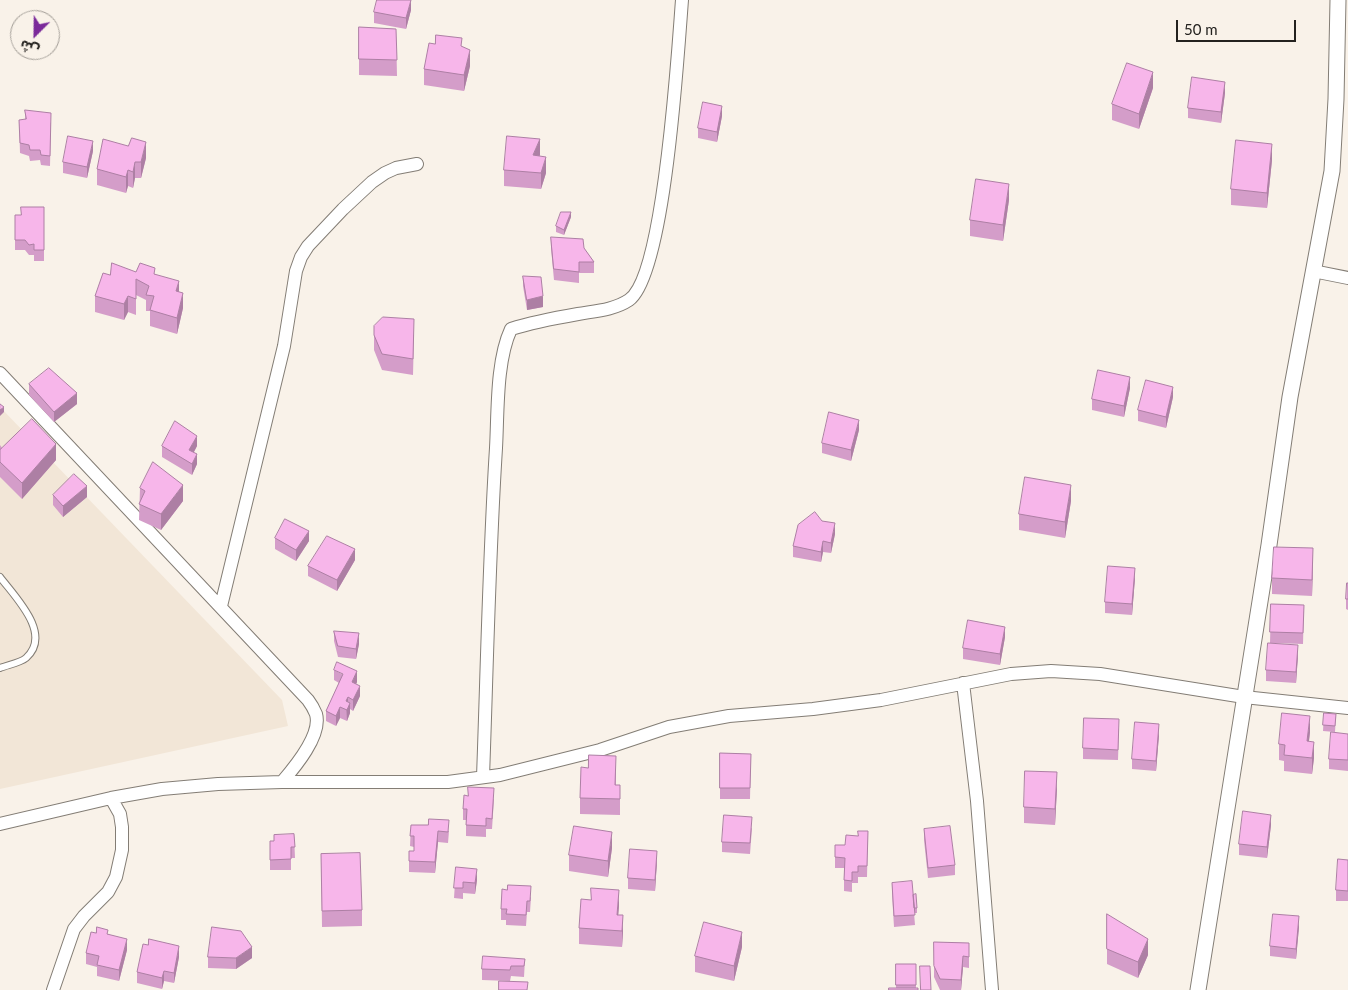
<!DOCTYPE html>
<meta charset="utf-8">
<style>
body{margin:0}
#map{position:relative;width:1348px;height:990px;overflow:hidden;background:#f9f2e9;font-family:Lato,"Noto Sans Arabic",sans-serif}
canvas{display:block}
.north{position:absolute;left:10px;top:10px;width:50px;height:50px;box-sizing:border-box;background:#f9f2e9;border:1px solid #a49f98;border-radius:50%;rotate:203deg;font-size:14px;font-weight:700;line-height:20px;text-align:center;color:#24221f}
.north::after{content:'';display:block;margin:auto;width:18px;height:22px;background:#7b2a9a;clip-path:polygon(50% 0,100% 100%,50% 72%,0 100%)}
.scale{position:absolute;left:1176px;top:20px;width:120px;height:22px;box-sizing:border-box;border:2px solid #24221f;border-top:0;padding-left:6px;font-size:15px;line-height:18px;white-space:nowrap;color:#24221f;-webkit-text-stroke:4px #f9f2e9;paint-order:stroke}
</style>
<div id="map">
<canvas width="1348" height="990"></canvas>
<div class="north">ش</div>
<div class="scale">50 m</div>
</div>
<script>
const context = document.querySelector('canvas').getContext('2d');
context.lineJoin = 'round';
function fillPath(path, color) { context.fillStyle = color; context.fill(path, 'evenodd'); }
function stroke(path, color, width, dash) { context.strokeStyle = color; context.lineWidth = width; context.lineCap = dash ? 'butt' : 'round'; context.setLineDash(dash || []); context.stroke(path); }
fillPath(new Path2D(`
 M0,407L282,700L288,726L0,789Z`), '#f2e6d7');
const service = new Path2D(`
 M0,577C15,597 53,634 26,658C20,663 7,665 0,668`);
const minor = new Path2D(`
 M1313,271L1348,278
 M0,373L308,700C311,704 314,709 316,714C322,735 295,767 282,782
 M221,606L284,346L296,271L301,257L308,246L343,209L372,182L385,173L396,168L417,164
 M963,683L977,801L992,990
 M483,777C487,668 489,558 496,448C498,413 496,361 511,329C533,322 555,318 578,314C595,311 614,310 629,300C665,275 678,50 682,0
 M0,824L111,798L162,789L218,784L282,782H448L500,775L600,750L669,727L729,716L813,709L881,700L1011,674L1051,671L1100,674L1244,697L1348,708
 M53,990L74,929L84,916L108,892L116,877L122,850V827L120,814L111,798`);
const tertiary = new Path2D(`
 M1198,990L1269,545L1290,397L1332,171L1336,99L1338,0`);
stroke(service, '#837d75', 8);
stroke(minor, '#837d75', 14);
stroke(tertiary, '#837d75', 17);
stroke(service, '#fff', 6);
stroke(minor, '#fff', 12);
stroke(tertiary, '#fff', 15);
fillPath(new Path2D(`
 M411,10L406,29L374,23V12Z
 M359,27L396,29L397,76L359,75Z
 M462,47L470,66L464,91L424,85V69Z
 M1153,88L1139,129L1112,120V104Z
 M1225,93L1221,123L1188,118V108Z
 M25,110L51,123L50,166L41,165L40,160L30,161L29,156L20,153L19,120H25Z
 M722,116L717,142L698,138V128Z
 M93,151L87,178L63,173V162Z
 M540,155L539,156L546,173L541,189L504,186V170Z
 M146,158L141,178H135L133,188L128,186L126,193L97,185V169Z
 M1272,160L1267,208L1231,205V189Z
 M1009,200L1003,241L970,236V220Z
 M44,207V261H34V255H29L25,250H15V215H21Z
 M571,217L564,235L556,232V226Z
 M551,237L584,248L594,262V273H579V283L554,280L551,248Z
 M136,272L155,274L179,291L183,308L177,334L150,326V311H146V300L136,295V315L128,312L124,320L95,312V296L110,275Z
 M523,276L543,307L527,310L523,286Z
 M374,326L414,335L413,375L382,370L374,350Z
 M29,384L77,404L54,422L29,395Z
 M1130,388L1124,417L1092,410V399Z
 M1173,397L1166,428L1138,421V410Z
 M859,430L851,461L822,453V443Z
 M0,445L2,448L56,460L22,499L0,477Z
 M162,446H197L194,452L197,464L192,475L162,457Z
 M140,488L183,501L161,530L139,520Z
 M53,495L87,497L63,517L53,505Z
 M1071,501L1065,538L1019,530V514Z
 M822,521L835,534L831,553L823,552L821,562L793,557V546Z
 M275,538L309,541L296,561L275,549Z
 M355,560L337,591L308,576V566Z
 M1313,564L1312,596L1272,594V578Z
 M1135,578L1132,615L1105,613V602Z
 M1348,583V610L1346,609V599Z
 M1271,604L1304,605L1303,644L1270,643Z
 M334,631L359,644L356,659L338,657L334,641Z
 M1005,637L1000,665L963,659V648Z
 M1298,655L1296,683L1266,681V670Z
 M334,670L357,682L356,684L360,696L353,711L350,709V713L347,721L340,718L336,726L326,721V711L339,683L334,680Z
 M1324,713L1336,714L1335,732L1323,731Z
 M1119,729L1118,760L1083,759V748Z
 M1310,732L1309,741L1314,758L1312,774L1284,771V761L1279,760V744Z
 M1348,734V771L1329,769V759Z
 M1159,735L1156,771L1132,769V759Z
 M720,753L751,754L750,799H720Z
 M616,772V785H620V815L580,814V798Z
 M1057,788L1055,825L1024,823V807Z
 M494,799L492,829H486V837L466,836V820H463V809Z
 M411,825L449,831L448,843L438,842L435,873L409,872V851H414V847L410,846Z
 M1271,825L1267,858L1239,855V844Z
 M752,828L750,854L722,852V842Z
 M924,829L955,865V875L928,878L924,840Z
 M868,831L867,877H858V883H852V892L844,891V868H835V845H845L858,836Z
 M294,834L295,858H291V870H270V841H274Z
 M612,848L608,877L569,871V855Z
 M321,854L362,910V926L322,927Z
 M1348,860V901H1336V890Z
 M657,861L655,891L628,889V878Z
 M456,867L477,880L475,894L463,893V899L454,898Z
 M892,883L913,895L917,908V913H914L915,925L894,927L892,894Z
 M531,897L530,912H527L526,926L506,925V920H501V909Z
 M619,906L618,915L623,931L622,947L579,944V928Z
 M1107,914L1148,955L1138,978L1107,964Z
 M1299,927L1296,959L1270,956V946Z
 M96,933L108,934L127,950L119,981L97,976V967L86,964V953Z
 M934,942L969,943V968L963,967L961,990H940L934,977Z
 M742,947L734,981L695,972V956Z
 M179,957L174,983L164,981L162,989L137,983V972Z
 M208,957L252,958L236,969L208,968Z
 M525,959L524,977L511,976L510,981L482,980V969Z
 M896,964H916V988H896Z`), '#d49dc9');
fillPath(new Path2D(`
 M411,0V10L406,29V18Z
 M470,50V66L464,91V75Z
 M1153,72V88L1139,129V114Z
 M1225,82V93L1221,123V112Z
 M722,106V116L717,142V132Z
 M540,139V155L533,171V155Z
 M93,141V151L87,178V167Z
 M146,142V158L141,178V162Z
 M1272,144V160L1267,208V193Z
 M546,157V173L541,189V173Z
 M135,162V178L133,188V172Z
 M128,170V186L126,193V177Z
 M1009,184V200L1003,241V225Z
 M571,212V217L564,235V230Z
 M179,281V297L176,291Z
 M183,293V308L177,334V318Z
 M128,296V312L124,320V304Z
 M543,296V307L527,310V300Z
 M1130,377V388L1124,417V406Z
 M1173,387V397L1166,428V417Z
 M77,393V404L54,422V412Z
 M4,407V412L0,416V410Z
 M859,420V430L851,461V450Z
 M197,436V446L189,461V450Z
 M56,444V460L22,499V483Z
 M197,454V464L192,475V464Z
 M183,485V501L161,530V514Z
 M1071,485V501L1065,538V522Z
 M87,486V497L63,517V506Z
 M835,523V534L831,553V543Z
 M309,531V541L296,561V550Z
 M823,541V552L821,562V552Z
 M1313,548V564L1312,596V580Z
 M355,549V560L337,591V580Z
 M1135,568V578L1132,615V604Z
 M1005,627V637L1000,665V654Z
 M359,633V644L356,659V649Z
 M1298,645V655L1296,683V672Z
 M357,671V682L352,693V682Z
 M360,686V696L353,711V700Z
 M348,697V708L350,703V713L347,721L346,701Z
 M340,707V718L336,726V716Z
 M1310,716V732L1307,757V741Z
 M1159,724V735L1156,771V761Z
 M1314,742V758L1312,774V758Z
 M1057,772V788L1055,825V809Z
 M1271,815V825L1267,858V847Z
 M438,831V842L435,873V862Z
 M612,832V848L608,877V861Z
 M657,851V861L655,891V880Z
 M477,869V880L475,894V883Z
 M619,890V906L617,931V915Z
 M623,915V931L622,947V931Z
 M1299,916V927L1296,959V949Z
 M742,932V947L734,981V966Z
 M127,939V950L119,981V970Z
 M1148,939V955L1138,978V962Z
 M179,946V957L174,983V973Z
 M252,947V958L236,969V958Z
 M963,956V967L961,990V980Z
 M164,971V981L162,989V978Z`), '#ad7fa4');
const building = new Path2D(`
 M377,0H411L406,18L374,12Z
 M359,27L396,29L397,60L359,59Z
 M436,35L462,38L461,46L470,50L464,75L424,69L429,43L435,44Z
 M1127,63L1153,72L1139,114L1112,104Z
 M1192,77L1225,82L1221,112L1188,108Z
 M703,102L722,106L717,132L698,128Z
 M25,110L51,113L50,156L41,155L40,150H30L29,145L20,143L19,120L26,119Z
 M68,136L93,141L87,167L63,162Z
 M507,136L540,139L533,155L546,157L541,173L504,170Z
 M132,138L146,142L141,162H135L133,172L128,170L126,177L97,169L103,139L128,146Z
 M1236,140L1272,144L1267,193L1231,189Z
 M976,179L1009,184L1003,225L970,220Z
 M21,207H44V250H34V244L29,245L25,240H15V215H21Z
 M561,212H571L564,230L556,226Z
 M551,237L583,239L584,248L594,262H579V272L554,269Z
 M112,263L136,272L140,263L155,268L154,274L179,281L176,291L183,293L177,318L150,310L154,296L146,295L149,286L136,279V299L128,296L124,304L95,296L103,273L110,275Z
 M523,276L541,277L543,296L527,300Z
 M383,317L414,319L413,359L382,354L374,335V326Z
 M49,368L77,393L54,412L29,384Z
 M1098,370L1130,377L1124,406L1092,399Z
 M1146,380L1173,387L1166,417L1138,410Z
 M0,404L4,407L0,410Z
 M829,412L859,420L851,450L822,443Z
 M32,419L56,444L22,483L0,462V450Z
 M175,421L197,436L189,450L197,454L192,464L162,446Z
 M153,462L183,485L161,514L139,504L145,491L140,488Z
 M74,474L87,486L63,506L53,495Z
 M1025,477L1071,485L1065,522L1019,514Z
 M815,512L822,521L835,523L831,543L823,541L821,552L793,546L798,525Z
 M285,519L309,531L296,550L275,538Z
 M327,536L355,549L337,580L308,566Z
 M1274,547L1313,548L1312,580L1272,578Z
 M1108,566L1135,568L1132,604L1105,602Z
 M1347,583H1348V599H1346Z
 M1271,604L1304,605L1303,633L1270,632Z
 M968,620L1005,627L1000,654L963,648Z
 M334,631L359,633L356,649L338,646Z
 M1268,643L1298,645L1296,672L1266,670Z
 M337,662L357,671L352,682L360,686L353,700L348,697L346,701L350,703L347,710L340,707L336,716L326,711L343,674L334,670Z
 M1282,713L1310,716L1307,741L1314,742L1312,758L1284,755L1285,745L1279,744Z
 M1324,713L1336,714L1335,726L1323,725Z
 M1084,718L1119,719L1118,750L1083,748Z
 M1135,722L1159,724L1156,761L1132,759Z
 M1331,732L1348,734V760L1329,759Z
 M720,753L751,754L750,788H720Z
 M589,755L616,756L615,785H620V799L580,798L581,767L588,768Z
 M1025,771L1057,772L1055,809L1024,807Z
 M468,787L494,788L492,819L486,818V826L466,825L467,809H463L464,795L468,796Z
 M1243,811L1271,815L1267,847L1239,844Z
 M724,815L752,817L750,843L722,842Z
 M429,819L449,820L448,832L438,831L435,862L409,861V851H414V836H410L411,825H428Z
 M574,826L612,832L608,861L569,855Z
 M950,826L955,865L928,868L924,829Z
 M858,831H868L867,866H858V872H852V881L844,880L845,858L835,857V845H845L846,835L858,836Z
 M294,834L295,847H291V859L270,860V841H274V835Z
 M630,849L657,851L655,880L628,878Z
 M360,853L362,910L322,911L321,854Z
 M1338,859L1348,860V891L1336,890Z
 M456,867L477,869L475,883L463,882V888H454Z
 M912,881L915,915L894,916L892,883Z
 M508,885L531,886L530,901H527L526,915L506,914L507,909H501L502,889L507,890Z
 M591,888L619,890L617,915H623L622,931L579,928L581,899L591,900Z
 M916,894L917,908H914L913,895Z
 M1107,914L1148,939L1138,962L1107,949Z
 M1273,914L1299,916L1296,949L1270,946Z
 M704,922L742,932L734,966L695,956Z
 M97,927L108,930L107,934L127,939L119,970L97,965L99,956L86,953L91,932L96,933Z
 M212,927L241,931L252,947L236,958L208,957Z
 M149,939L179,946L174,973L164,971L162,978L137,972L143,944L148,945Z
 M934,942L969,943V957L963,956L961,980L940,979L934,966Z
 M483,956L525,959L524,966H511L510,970L482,969Z
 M896,964H916V985H896Z
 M920,966H930L931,990H921Z
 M499,981L528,982L527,990H499Z
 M889,988H918V990H889Z`);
fillPath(building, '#f7b6ea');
stroke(building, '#ad7fa4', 1);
</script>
